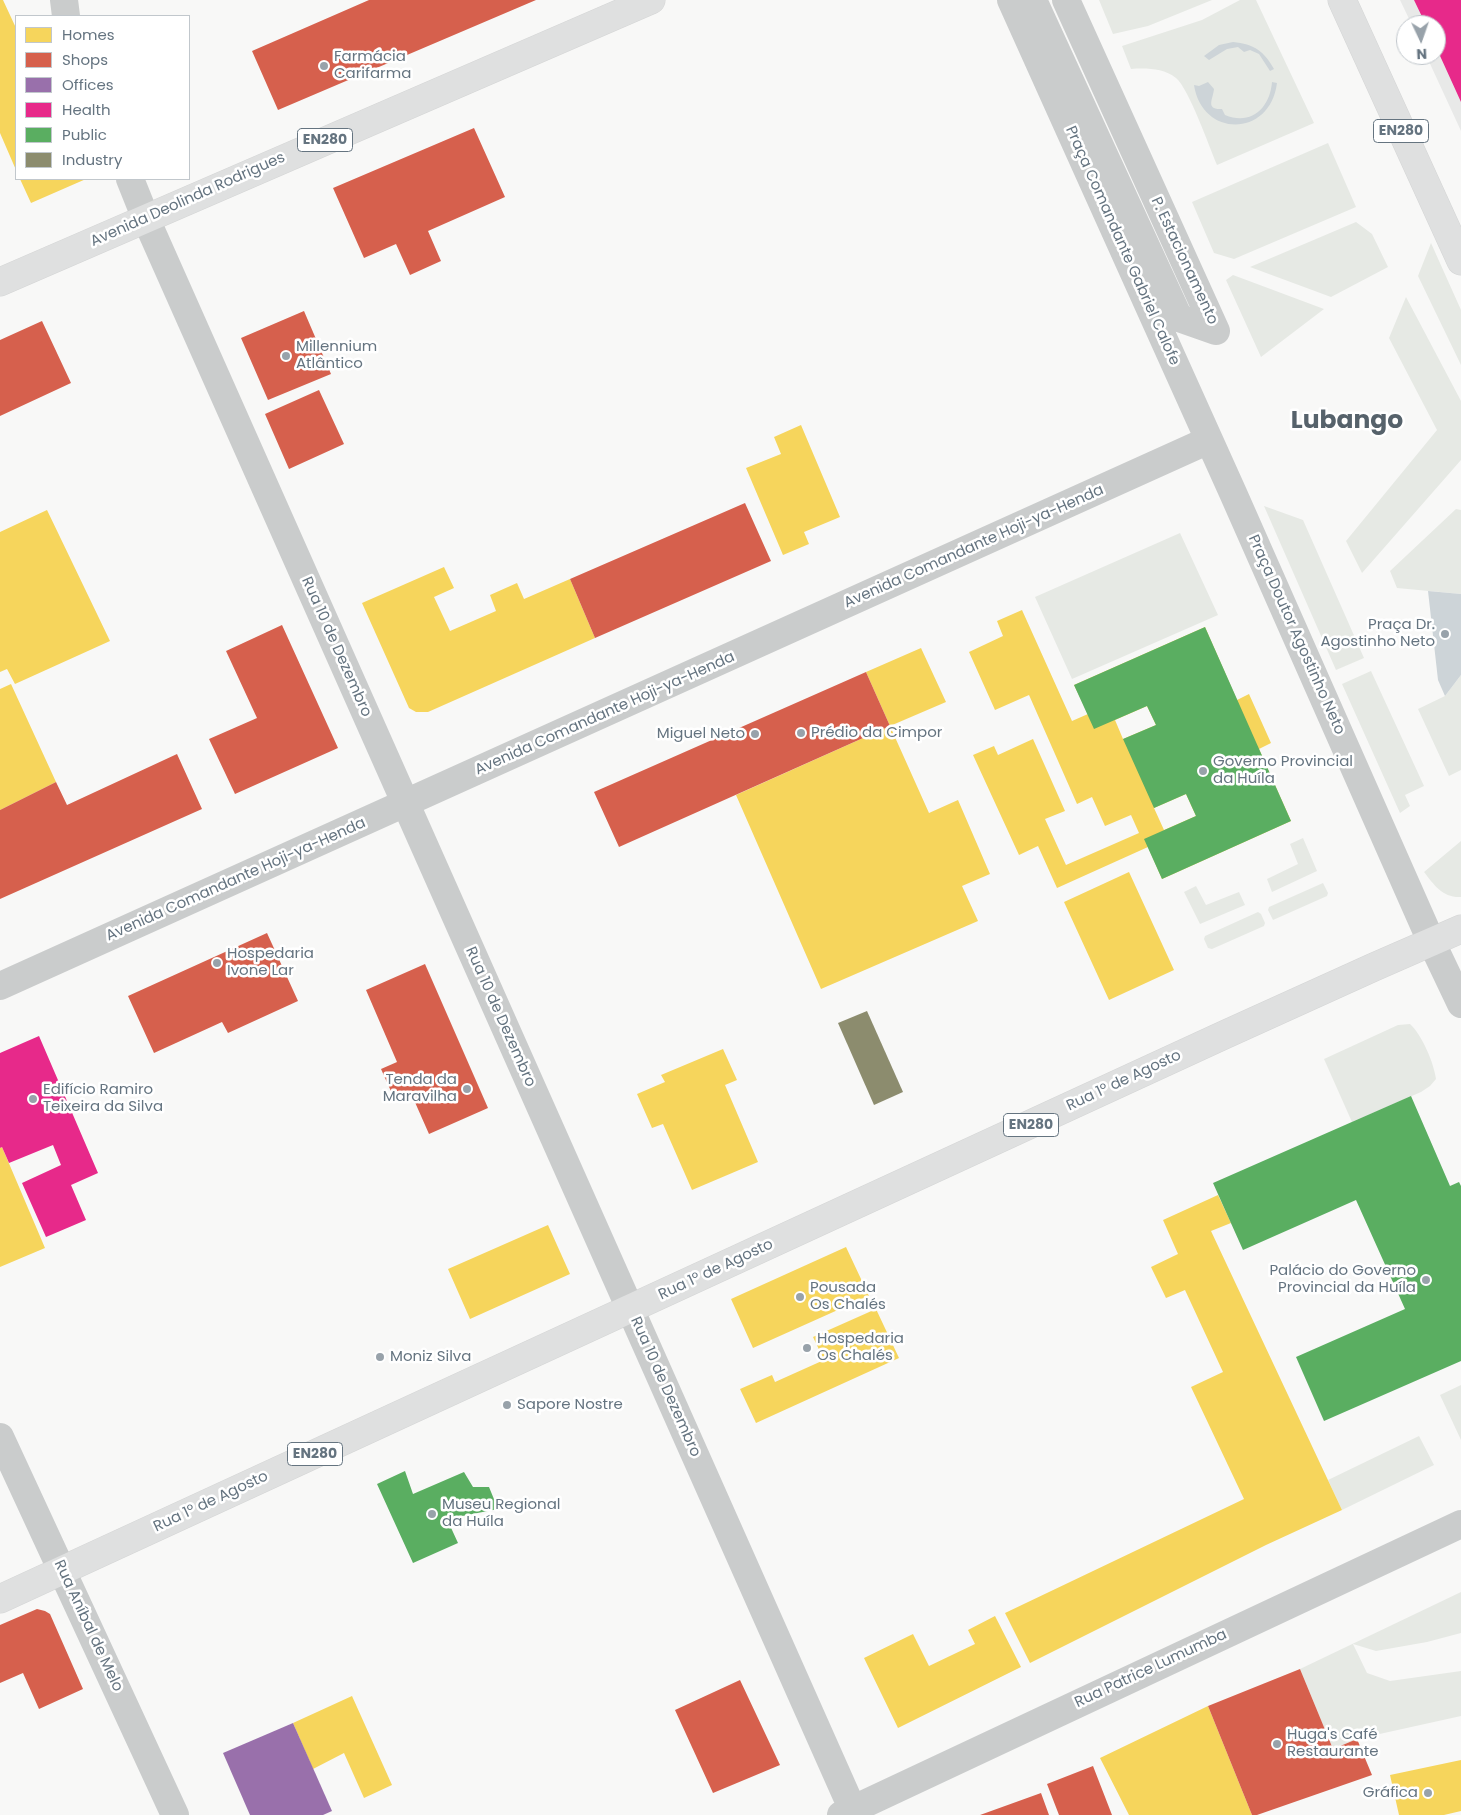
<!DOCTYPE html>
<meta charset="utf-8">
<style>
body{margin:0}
#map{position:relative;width:1461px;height:1815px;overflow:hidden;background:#f8f8f7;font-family:Poppins,sans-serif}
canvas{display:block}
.legend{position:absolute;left:15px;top:15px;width:175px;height:165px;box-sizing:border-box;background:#fff;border:1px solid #c1c7cc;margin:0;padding:6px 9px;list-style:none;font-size:15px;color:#657480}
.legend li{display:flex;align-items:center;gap:10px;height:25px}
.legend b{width:25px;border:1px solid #c1c7cc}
.north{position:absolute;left:1396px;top:15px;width:50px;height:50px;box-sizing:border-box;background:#fff;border:1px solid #c1c7cc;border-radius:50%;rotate:177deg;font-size:14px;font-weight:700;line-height:20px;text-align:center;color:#657480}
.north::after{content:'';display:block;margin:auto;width:18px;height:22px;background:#98a2aa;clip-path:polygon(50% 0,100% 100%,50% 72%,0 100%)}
</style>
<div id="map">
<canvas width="1461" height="1815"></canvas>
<ul class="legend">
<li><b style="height:14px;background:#f6d55c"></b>Homes</li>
<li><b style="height:14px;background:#d6604d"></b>Shops</li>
<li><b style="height:14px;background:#9970ab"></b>Offices</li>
<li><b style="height:14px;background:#e7298a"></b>Health</li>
<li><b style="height:14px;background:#5aae61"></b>Public</li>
<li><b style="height:14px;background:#8c8c6e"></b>Industry</li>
</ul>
<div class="north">N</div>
</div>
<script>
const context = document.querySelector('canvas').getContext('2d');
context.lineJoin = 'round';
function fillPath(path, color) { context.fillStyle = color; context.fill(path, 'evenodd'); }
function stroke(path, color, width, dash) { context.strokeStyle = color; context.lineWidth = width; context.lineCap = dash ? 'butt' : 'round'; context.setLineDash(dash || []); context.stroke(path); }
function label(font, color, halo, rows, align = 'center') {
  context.font = font + ' Poppins,sans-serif'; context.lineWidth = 5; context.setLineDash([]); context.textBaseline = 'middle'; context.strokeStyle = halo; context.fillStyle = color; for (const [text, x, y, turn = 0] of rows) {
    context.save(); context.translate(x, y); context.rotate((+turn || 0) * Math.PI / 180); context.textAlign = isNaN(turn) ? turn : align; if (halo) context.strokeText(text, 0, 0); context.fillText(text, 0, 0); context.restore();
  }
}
fillPath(new Path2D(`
 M1400,0H1461V131L1426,55H1436V25H1412Z`), '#e8e9e8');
fillPath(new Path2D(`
 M1099,0H1212L1148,26L1113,34Z
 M1240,0H1256L1314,123L1217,165C1209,146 1189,89 1176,78C1163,68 1146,68 1131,69L1122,46L1202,20Z
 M1328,143L1356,207L1234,259L1214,253L1192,202Z
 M1356,222L1372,234L1388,267L1331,297L1250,267Z
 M1431,243L1461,310V365L1418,276Z
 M1233,275L1324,309L1261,357L1226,280Z
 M1406,297L1461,401V460L1362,573L1346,541L1437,430L1389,338Z
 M1264,506L1303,520L1364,658L1336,670Z
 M1456,509L1461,510V594L1397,588L1390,571Z
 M1180,533L1218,615L1072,679L1035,597Z
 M1371,671L1424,786L1405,795L1410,806L1400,813L1342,684Z
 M1461,675V770L1449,776L1418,709L1445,696Z
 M1303,838L1317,871L1272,892L1267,879L1298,864L1290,844Z
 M1461,841V897C1443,898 1434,885 1424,872Z
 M1323,883L1328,893L1327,896L1273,920L1268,910L1269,907Z
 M1196,886L1206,905L1239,892L1245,905L1200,924L1184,892Z
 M1258,912L1261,914L1265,923L1264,926L1212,949L1208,948L1204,939L1205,936Z
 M1410,1024C1422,1035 1434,1063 1436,1079L1430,1086L1421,1092L1352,1122L1324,1059L1398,1025Z
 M1461,1385V1440L1440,1395Z
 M1419,1436L1434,1465L1342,1510L1328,1480Z
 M1461,1592V1633L1427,1642L1376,1651L1353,1644L1367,1673L1390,1681L1461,1671V1716L1357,1739L1333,1749L1300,1669Z`), '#e6e9e4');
fillPath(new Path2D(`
 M1233,42C1254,44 1264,51 1274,69L1270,71L1259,54L1250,50L1244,52L1238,47L1227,49L1209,60L1204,56L1219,45Z
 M1208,82L1214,89C1213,99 1205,110 1222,109L1225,115C1251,126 1270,108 1272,82L1277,83C1270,138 1202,138 1194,85L1199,86Z
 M1428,591L1461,594V675L1445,696L1438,680Z`), '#cdd4d8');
fillPath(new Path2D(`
 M0,0H3L16,28V170L0,133Z
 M20,179H86L31,203Z
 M801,425L840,517L804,532L809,544L783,555L746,468L781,454L774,437Z
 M47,510L110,641L15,684L7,669L0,672V532Z
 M444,567L454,588L434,597L450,631L496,611L490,595L517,583L524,599L570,579L595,638L428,712H416L409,708L362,603Z
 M1022,610L1072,721L1088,714L1074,685L1205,627L1237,700L1249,694L1271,743L1259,749L1291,821L1162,879L1148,847L1057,888L1038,846L1019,855L973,755L994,746L998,755L1033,739L1065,811L1045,819L1066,865L1139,833L1131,815L1105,826L1092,797L1077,804L1029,695L995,710L969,652L1003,636L997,621ZM1147,706L1156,725L1123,739L1115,720ZM1186,794L1196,816L1164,830L1154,808Z
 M921,648L946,702L890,726L866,672Z
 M11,684L56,782L0,810V689Z
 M890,726L929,813L958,800L990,874L962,886L978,921L821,989L736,795Z
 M1129,872L1174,970L1109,1000L1064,902Z
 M723,1049L737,1080L725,1085L758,1162L692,1190L663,1124L652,1128L637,1094L665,1082L661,1075Z
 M2,1147L45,1248L0,1267V1148Z
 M1218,1195L1231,1223L1211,1231L1342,1510L1266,1545L1030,1663L1005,1613L1244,1499L1191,1387L1223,1372L1185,1290L1166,1298L1151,1267L1178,1254L1163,1220Z
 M548,1225L570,1274L470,1319L448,1269Z
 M846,1247L869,1296L753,1348L731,1299Z
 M876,1309L899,1358L756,1423L740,1389L772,1375L775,1382L824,1360L813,1337Z
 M995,1616L1021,1667L898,1728L864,1658L913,1634L929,1666L975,1644L968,1630Z
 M352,1696L392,1785L364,1798L344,1753L313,1769L293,1723Z
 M1208,1706L1252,1815H1129L1100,1758Z
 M1461,1760V1811L1444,1815H1399L1390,1775Z`), '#f6d55c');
fillPath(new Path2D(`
 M369,0H536L278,110L252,51Z
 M474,128L505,197L428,231L441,261L410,275L396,244L364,258L333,188Z
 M304,311L331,374L268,400L241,338Z
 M42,321L71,383L0,416V340Z
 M319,390L344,444L289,469L265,414Z
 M745,503L771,561L595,638L570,579Z
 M282,625L338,748L235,794L209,739L257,718L226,651Z
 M866,672L890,726L619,847L594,792Z
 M177,754L202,809L0,899V810L56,782L67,805Z
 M267,933L298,1001L228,1033L222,1022L154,1053L128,996Z
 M425,964L488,1108L429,1134L410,1091L394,1098L381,1069L397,1062L366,990Z
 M37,1609L45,1611L50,1614L83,1689L39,1709L23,1673L0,1683V1625Z
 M1300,1669L1333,1749L1357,1739L1372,1775L1257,1815H1252L1208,1706Z
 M740,1680L780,1765L713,1793L675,1710Z
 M1093,1766L1112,1815H1059L1047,1784Z
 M1041,1793L1049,1815H980Z`), '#d6604d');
fillPath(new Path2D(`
 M293,1723L332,1811L323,1815H250L223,1753Z`), '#9970ab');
fillPath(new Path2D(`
 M1414,0H1461V102L1436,47V25H1426Z
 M39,1036L98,1173L71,1185L86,1220L46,1237L22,1183L61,1165L53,1145L9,1163L2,1147L0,1148V1053Z`), '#e7298a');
fillPath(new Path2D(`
 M1205,627L1291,821L1162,879L1144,839L1196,816L1186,794L1154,808L1123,739L1156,725L1147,706L1094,729L1074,685Z
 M1411,1096L1450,1186L1459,1182L1461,1186V1361L1324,1421L1296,1357L1405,1309L1356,1200L1243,1250L1213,1183Z
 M405,1471L413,1494L464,1472L473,1487H489L498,1509L447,1519L458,1543L413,1563L377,1484Z`), '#5aae61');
fillPath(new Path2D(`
 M867,1011L903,1092L874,1105L838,1023Z`), '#8c8c6e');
const major = new Path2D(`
 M1342,0L1461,261
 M0,282L651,0
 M0,1599L1224,1035L1374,967L1461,929`);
stroke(major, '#d4d5d5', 29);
stroke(new Path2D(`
 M64,0L66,16
 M1011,0L1233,493L1431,941L1461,1004
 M1033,0L1179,318L1216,331
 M1066,0L1216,331
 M130,179L146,219L855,1815
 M0,986L1209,440
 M0,1437L175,1815
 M841,1815L1461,1524`), '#cacccc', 28);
stroke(major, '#dfe0e0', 28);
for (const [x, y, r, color] of [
 [324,66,5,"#98a2aa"],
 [286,356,5,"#98a2aa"],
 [1445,634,5,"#98a2aa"],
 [801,733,5,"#98a2aa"],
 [755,734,5,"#98a2aa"],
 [1203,771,5,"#98a2aa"],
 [217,963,5,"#98a2aa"],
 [467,1089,5,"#98a2aa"],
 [33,1099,5,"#98a2aa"],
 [1426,1280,5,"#98a2aa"],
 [800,1297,5,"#98a2aa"],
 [807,1348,5,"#98a2aa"],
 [380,1357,5,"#98a2aa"],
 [507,1405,5,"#98a2aa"],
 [432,1514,5,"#98a2aa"],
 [1277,1744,5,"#98a2aa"],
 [1428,1793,5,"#98a2aa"]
]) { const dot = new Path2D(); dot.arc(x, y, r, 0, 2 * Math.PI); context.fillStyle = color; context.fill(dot); stroke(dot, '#fff', 2); }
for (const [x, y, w] of [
 [1401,131,55],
 [325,140,55],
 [1031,1125,55],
 [315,1454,55]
]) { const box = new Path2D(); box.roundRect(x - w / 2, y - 11.5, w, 23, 4); context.fillStyle = '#fff'; context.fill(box); stroke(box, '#657480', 1); }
label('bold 14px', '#657480', null, [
 ["EN280",1401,131],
 ["EN280",325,140],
 ["EN280",1031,1125],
 ["EN280",315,1454]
]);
label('15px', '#657480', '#fff', [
 ["Farmácia",334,57],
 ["Carifarma",334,74],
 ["Millennium",296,347],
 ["Atlântico",296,364],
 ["Praça Dr.",1435,625,"right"],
 ["Agostinho Neto",1435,642,"right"],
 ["Prédio da Cimpor",811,733],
 ["Miguel Neto",745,734,"right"],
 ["Governo Provincial",1213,762],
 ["da Huíla",1213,779],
 ["Hospedaria",227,954],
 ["Ivone Lar",227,971],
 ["Tenda da",457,1080,"right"],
 ["Maravilha",457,1097,"right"],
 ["Edifício Ramiro",43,1090],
 ["Teixeira da Silva",43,1107],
 ["Palácio do Governo",1416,1271,"right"],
 ["Provincial da Huíla",1416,1288,"right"],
 ["Pousada",810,1288],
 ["Os Chalés",810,1305],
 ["Hospedaria",817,1339],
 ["Os Chalés",817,1356],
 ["Moniz Silva",390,1357],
 ["Sapore Nostre",517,1405],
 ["Museu Regional",442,1505],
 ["da Huíla",442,1522],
 ["Huga's Café",1287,1735],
 ["Restaurante",1287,1752],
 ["Gráfica",1418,1793,"right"]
], 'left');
label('15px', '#657480', '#fff', [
 ["Avenida Deolinda Rodrigues",188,200,-24],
 ["Praça Comandante Gabriel Calofe",1122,246,66],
 ["P. Estacionamento",1184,261,65],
 ["Avenida Comandante Hoji-ya-Henda",974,547,-24],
 ["Praça Doutor Agostinho Neto",1296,635,66],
 ["Rua 10 de Dezembro",336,647,66],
 ["Avenida Comandante Hoji-ya-Henda",605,714,-24],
 ["Avenida Comandante Hoji-ya-Henda",236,880,-24],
 ["Rua 10 de Dezembro",500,1017,66],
 ["Rua 1º de Agosto",1124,1081,-25],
 ["Rua 1º de Agosto",716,1270,-25],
 ["Rua 10 de Dezembro",665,1387,66],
 ["Rua 1º de Agosto",211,1502,-25],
 ["Rua Aníbal de Melo",88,1626,65],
 ["Rua Patrice Lumumba",1151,1669,-25]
]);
label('bold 25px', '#56626b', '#fff', [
 ["Lubango",1347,422]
]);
</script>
